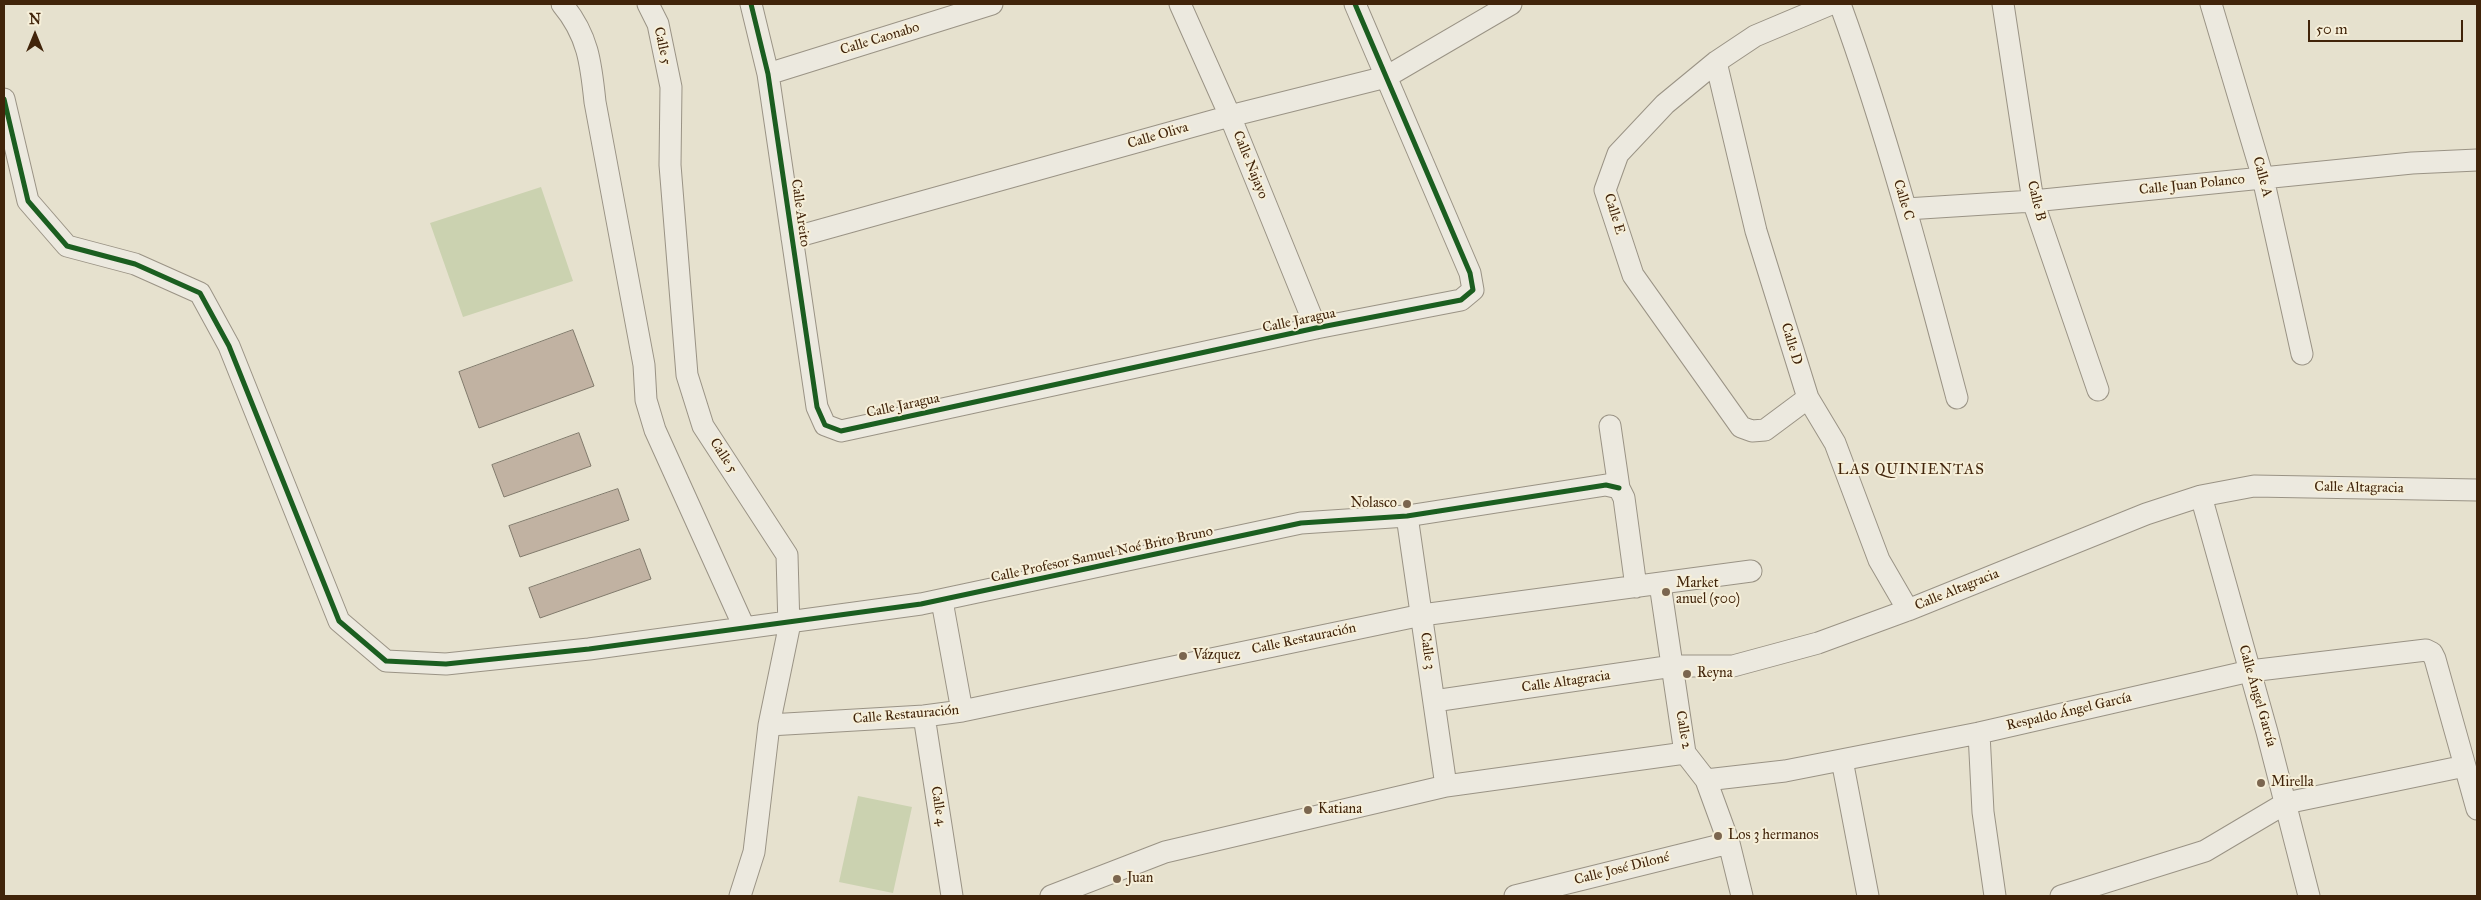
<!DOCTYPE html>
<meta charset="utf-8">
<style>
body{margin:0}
#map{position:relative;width:2481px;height:900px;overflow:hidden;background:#e6e1ce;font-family:"IM FELL Great Primer",serif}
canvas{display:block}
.frame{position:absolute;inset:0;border:5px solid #41240a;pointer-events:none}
.north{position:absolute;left:10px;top:10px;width:50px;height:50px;-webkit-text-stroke:4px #f6efd9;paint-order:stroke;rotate:0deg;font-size:14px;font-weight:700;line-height:20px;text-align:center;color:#41240a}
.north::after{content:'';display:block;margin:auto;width:18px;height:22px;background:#41240a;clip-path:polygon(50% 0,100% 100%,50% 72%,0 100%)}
.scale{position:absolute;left:2308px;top:20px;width:155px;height:22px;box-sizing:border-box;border:2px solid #41240a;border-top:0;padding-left:6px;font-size:15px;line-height:18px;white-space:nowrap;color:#41240a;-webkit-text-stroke:4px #f6efd9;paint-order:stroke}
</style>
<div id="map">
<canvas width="2481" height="900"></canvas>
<div class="frame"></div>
<div class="north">N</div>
<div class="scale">50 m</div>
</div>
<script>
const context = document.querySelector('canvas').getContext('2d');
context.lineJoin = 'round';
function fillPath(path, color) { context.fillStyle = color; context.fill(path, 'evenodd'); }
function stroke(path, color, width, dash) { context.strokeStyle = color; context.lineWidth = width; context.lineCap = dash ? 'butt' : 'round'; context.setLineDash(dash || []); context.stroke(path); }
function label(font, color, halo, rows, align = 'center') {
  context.font = font + ' "IM FELL Great Primer",serif'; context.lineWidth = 4; context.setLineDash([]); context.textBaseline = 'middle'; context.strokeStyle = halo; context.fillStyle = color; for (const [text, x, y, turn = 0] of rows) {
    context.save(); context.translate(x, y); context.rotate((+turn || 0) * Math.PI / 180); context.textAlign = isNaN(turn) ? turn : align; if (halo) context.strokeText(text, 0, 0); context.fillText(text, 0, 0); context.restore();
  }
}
fillPath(new Path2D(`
 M541,187L573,281L463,317L430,223Z
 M858,796L912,807L893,893L839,882Z`), '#cbd2b0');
const building = new Path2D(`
 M573,330L594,386L479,428L459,372Z
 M579,433L591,466L504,497L492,465Z
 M618,489L629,520L520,557L509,526Z
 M640,549L651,579L540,618L529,588Z`);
fillPath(building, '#c1b2a2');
stroke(building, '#817a6c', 1);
const street = new Path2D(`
 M562,4C588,35 591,63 595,102L644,365L646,400L655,430L744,627
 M648,4L658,24L671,87L670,165L687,375L703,426L787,555L789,628L769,725L754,852L740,896
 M751,4L768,74L817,407L825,425L841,431L1316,328L1461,300L1473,290L1470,273L1355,4
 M1180,4L1230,116L1316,328
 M1840,4C1887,133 1922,266 1957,398
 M2003,4L2033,201L2098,390
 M2211,4L2263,178L2302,354
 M1716,62L1756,231L1808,398L1835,443L1879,560L1908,610
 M768,74L992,4
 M4,99L28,201L67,246L135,264L200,293L229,346L339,621L386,661L446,664L589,649L921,604L1301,523L1407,516L1606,485L1619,488
 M1906,209L2033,201L2412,163L2477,160
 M792,238L1230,116L1386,77L1511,4
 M1808,398L1765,430L1752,431L1741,427L1633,275L1605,190L1618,154L1665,104L1716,62L1755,36L1831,4
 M1610,426L1619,488L1624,498L1636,587
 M2201,496L2267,732L2309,896
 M1407,516L1446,786
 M1660,584L1685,753L1706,780L1729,843L1742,896
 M942,601L962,711
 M1434,701L1673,666H1733L1818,643L1908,610L2146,514L2201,496L2254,486L2477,490
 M924,716L952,896
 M769,725L924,716L962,711L1422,615L1751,571
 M1979,733L1983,812L1995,896
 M1842,760L1868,896
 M1706,780L1785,771L1979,733L2250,671L2426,650L2432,653L2435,659L2477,809
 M1051,896L1165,852L1446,786L1685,753
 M1515,896L1729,843
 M2061,896L2205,851L2286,803L2465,766`);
stroke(street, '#9a9385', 23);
stroke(street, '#ece9df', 21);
stroke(new Path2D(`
 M751,4L768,74L817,407L825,425L841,431L1316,328L1461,300L1473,290L1470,273L1355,4
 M4,99L28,201L67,246L135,264L200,293L229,346L339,621L386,661L446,664L589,649L921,604L1301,523L1407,516L1606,485L1619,488`), '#1b5e20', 5);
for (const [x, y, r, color] of [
 [1407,504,5,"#7b664f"],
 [1666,592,5,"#7b664f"],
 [1183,656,5,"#7b664f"],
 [1687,674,5,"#7b664f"],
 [2261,783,5,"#7b664f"],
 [1308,810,5,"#7b664f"],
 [1718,836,5,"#7b664f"],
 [1117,879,5,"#7b664f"]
]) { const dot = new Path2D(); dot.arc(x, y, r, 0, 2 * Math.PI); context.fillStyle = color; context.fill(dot); stroke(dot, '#f6efd9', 2); }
label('14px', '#41240a', '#f6efd9', [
 ["Calle Caonabo",880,39,-17],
 ["Calle 5",662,46,78],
 ["Calle Oliva",1158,136,-16],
 ["Calle Najayo",1250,165,68],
 ["Calle A",2262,177,75],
 ["Calle Juan Polanco",2192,185,-6],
 ["Calle C",1903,200,73],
 ["Calle B",2036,201,76],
 ["Calle Areito",800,213,82],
 ["Calle E",1614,214,73],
 ["Calle Jaragua",1299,321,-12],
 ["Calle D",1791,344,73],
 ["Calle Jaragua",903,406,-12],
 ["Calle 5",723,456,57],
 ["Calle Altagracia",2359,488,1],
 ["Calle Profesor Samuel Noé Brito Bruno",1102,555,-12],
 ["Calle Altagracia",1957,590,-22],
 ["Calle Restauración",1304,639,-12],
 ["Calle 3",1427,651,82],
 ["Calle Altagracia",1566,682,-8],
 ["Calle Ángel García",2257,696,74],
 ["Respaldo Ángel García",2069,712,-13],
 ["Calle Restauración",906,715,-5],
 ["Calle 2",1683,730,80],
 ["Calle 4",938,806,81],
 ["Calle José Diloné",1622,869,-14]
]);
label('14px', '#41240a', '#f6efd9', [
 ["Nolasco",1397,504,"right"],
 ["Market",1676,584],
 ["anuel (500)",1676,600],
 ["Vázquez",1193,656],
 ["Reyna",1697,674],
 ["Mirella",2271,783],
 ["Katiana",1318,810],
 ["Los 3 hermanos",1728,836],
 ["Juan",1127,879]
], 'left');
context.letterSpacing = '1px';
label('15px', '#41240a', '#f6efd9', [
 ["LAS QUINIENTAS",1911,470]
]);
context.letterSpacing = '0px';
</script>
